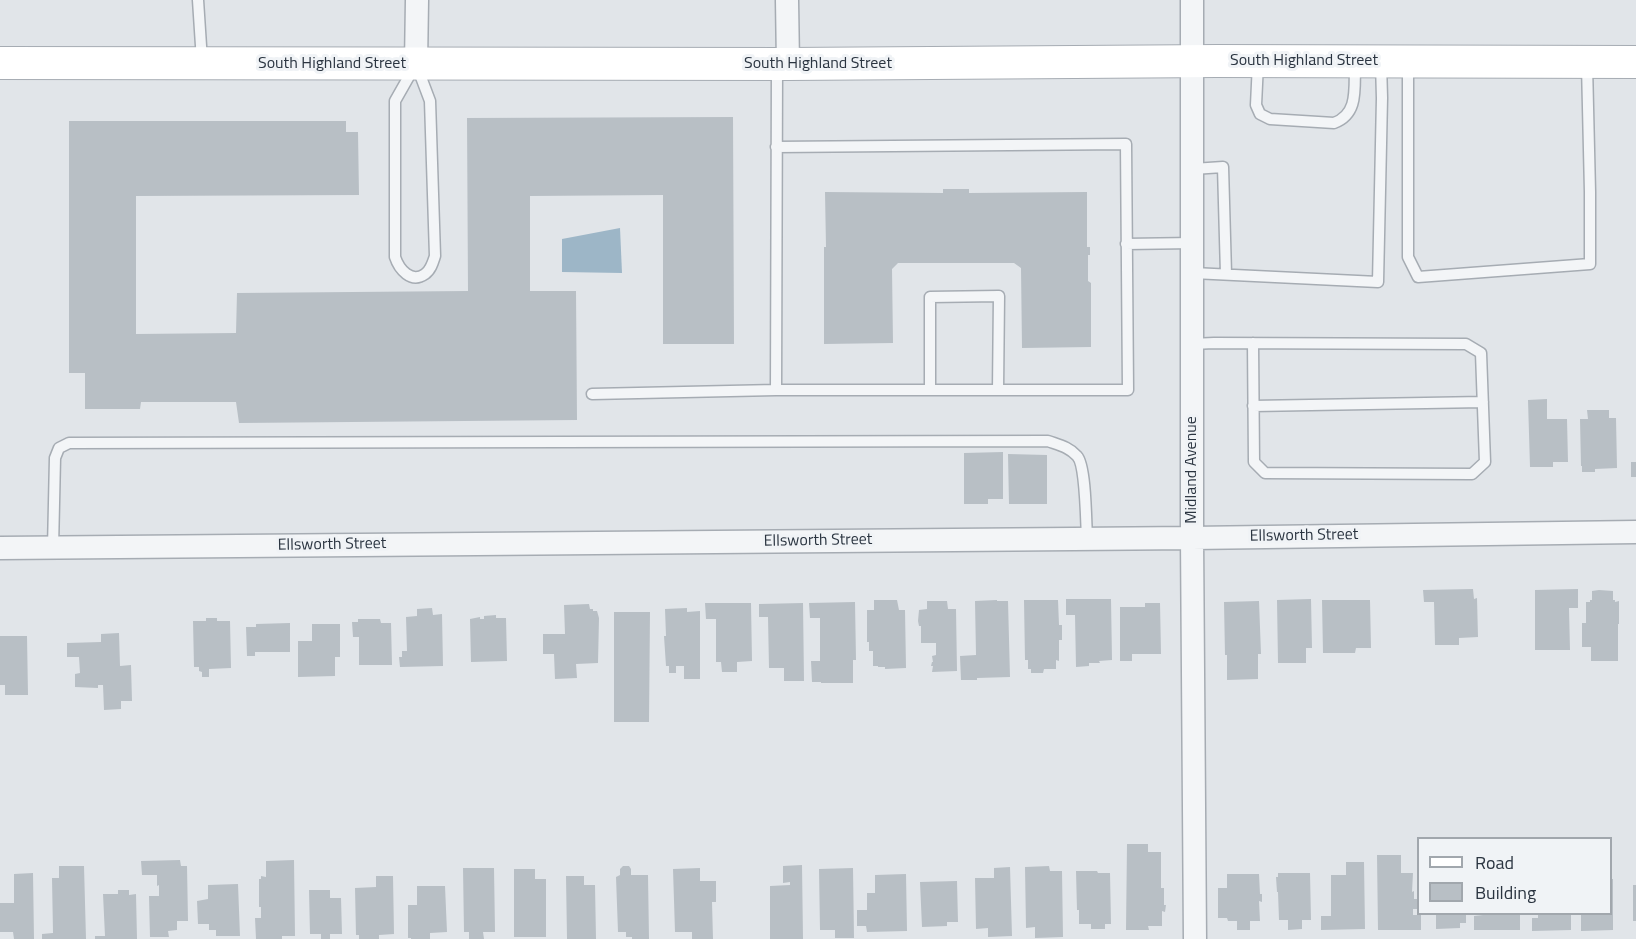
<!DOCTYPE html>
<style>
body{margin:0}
#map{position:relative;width:1636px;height:939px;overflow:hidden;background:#e1e5e9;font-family:"Titillium Web",sans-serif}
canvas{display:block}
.legend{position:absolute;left:1417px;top:837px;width:195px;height:78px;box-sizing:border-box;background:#f0f3f6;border:2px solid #a1a7ad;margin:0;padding:8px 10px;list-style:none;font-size:18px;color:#2a3440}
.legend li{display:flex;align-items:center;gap:12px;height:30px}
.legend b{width:30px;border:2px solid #a1a7ad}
</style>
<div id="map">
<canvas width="1636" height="939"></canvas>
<ul class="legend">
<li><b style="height:8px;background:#fff"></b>Road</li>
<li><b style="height:16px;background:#b8bfc5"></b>Building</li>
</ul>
</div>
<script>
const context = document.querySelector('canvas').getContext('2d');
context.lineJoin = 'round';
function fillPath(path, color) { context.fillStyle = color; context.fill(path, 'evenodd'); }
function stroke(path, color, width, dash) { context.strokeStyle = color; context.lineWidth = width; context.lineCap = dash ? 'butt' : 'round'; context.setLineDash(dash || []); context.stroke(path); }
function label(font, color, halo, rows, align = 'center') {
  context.font = font + ' "Titillium Web",sans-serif'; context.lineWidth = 6; context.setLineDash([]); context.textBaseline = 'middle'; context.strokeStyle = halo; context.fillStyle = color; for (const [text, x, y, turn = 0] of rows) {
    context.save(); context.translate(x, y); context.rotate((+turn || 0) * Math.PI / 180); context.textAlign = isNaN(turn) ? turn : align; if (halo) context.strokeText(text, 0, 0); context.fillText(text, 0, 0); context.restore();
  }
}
fillPath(new Path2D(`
 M620,228L622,273L562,272V239Z`), '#9db6c7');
fillPath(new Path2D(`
 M733,117L734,344H663V195L530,196V291H576L577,420L239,423L236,402H141L140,409H85V373H69V121H346V132H358L359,195L136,196V334L236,333L237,293L468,291L467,118Z
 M943,189H969V193L1087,192V247H1090V255H1088V281L1091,283V347L1022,348L1021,268L1014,263H898L892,269L893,343L824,344V247H826L825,192L943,193Z
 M1547,399V419H1567L1568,462H1553V467H1530L1528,400Z
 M1587,410H1609V418H1616L1617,468L1595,469V472H1582V466H1581L1580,419H1588Z
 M1003,452V499H988V504H964V453Z
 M1008,454L1047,455V504H1009Z
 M1631,462H1636V477H1631Z
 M1473,589L1474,599L1477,598L1478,637L1459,638V645H1435L1434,602H1424L1423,590Z
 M1578,589V608H1569L1570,650H1535V590Z
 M1599,590L1613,591V600H1615V602L1619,601V624H1618V661H1591V647H1582V623H1586V602H1590V600H1592V591Z
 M1066,599H1111L1112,660L1099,661L1100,663H1089V666L1076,667L1075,615H1066Z
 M1311,599L1312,648H1306V663H1278L1277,600Z
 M874,600H897L899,610H905L906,668L885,669V667H878V666H873V651H869V642H867V610H874Z
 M997,600V601H1008L1010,677L977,678V680H961L960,656L976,655L975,601Z
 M1024,600H1058L1059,625H1062V640H1059V661L1056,660V669H1044L1043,673H1031V669H1028V660H1025Z
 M1322,600H1370L1371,648H1356L1355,653H1323Z
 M927,601H947L948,609H956L957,671L932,672L933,666H931L932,662H933L932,656L936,655V643H921V626H919L918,621L919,610L927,609Z
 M1259,601L1261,654H1258V679L1227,680V655H1225L1224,602Z
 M855,602L856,660H853V683H821V682H812L811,661H820V618H810L809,603Z
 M705,603H751L752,661L737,662V672H722L721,662H716V619H706Z
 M803,603L804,681H784V668H769L768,617H759V604Z
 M1145,603H1160L1161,654H1132V661H1120V607H1145Z
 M589,604L590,609H593V611H597L599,618L598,663L576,664L577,678L555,679L554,654H543V634H565L564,605Z
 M432,608L433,615L442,614L443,666L400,667L399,657H402V651H407L406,617L417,616V609Z
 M687,608V612L700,611V679H684V666H676V673H669V666H666L664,636H666L665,609Z
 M614,612H650L649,722H614Z
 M496,615V618H506L507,661L471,662L470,619L480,617V619H484V616Z
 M206,618H217V621H230L231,668L209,669V677H202V672L199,671V667H194L193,621H206Z
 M358,619H380L381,623H391L392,665H359V637H353L352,622H358Z
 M290,623V652H255V656H247L246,627H256V624Z
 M312,624H340V657H335V676L298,677V641H312Z
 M119,633L120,666L131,665L132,701H121V709L104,710L103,685H98V688L75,687V674L80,673L79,657H67V643L101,642V634Z
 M0,636H27L28,695H5V685H0Z
 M1127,844H1148V852H1161V888H1164V905H1166L1165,912L1162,911V926H1148L1149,930H1126Z
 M1377,855H1401V873H1413L1412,892L1414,891V899H1418V909H1413V915H1421V930H1378Z
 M180,860L181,866H187L188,921H177V930L168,931L169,937H150L149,896H159V885L157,886V875H142L141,861Z
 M294,860L295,936H282V939H256L255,918H261V907H259V879H261V876L266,877V861Z
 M1346,862H1364L1365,929L1321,930V916H1331V875H1346Z
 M802,865L803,939H770V886L790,885V882L783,883V866Z
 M59,866H84L86,939H42V934L53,933L52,878H59Z
 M623,866H629L631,869V875H648L649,939H632V937H626V932H618L616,877L620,875V869Z
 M1049,866L1050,871H1062L1063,937L1035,938V927L1026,928L1025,867Z
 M1010,867L1012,936L988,937V928L976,929L975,878H994V868Z
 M463,868H494L495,932H483L484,939H469V932H464Z
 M700,868V881H716V902H712L713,939H692V932H675L673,869Z
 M853,868L854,938H835V930H820L819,869Z
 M514,869H535V879H546V937H514Z
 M1076,871H1097L1098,873H1110L1111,924H1105V929H1091V924H1079V910H1077Z
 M33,873L34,939H14L13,932H0V903H14V874Z
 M1278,873H1310L1311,920H1302V929L1288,930V920H1279L1278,892H1277L1276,877H1278Z
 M906,874L907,931L867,932L866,926H857V910H867V893H875V875Z
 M1227,874H1259L1260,894H1262V902L1259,901L1260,921H1250V930H1237V921H1228L1227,918H1218V888H1227Z
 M376,876H393L394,934L379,935V939H359V935H356L355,888L376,887Z
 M566,876H584V885H595L596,939H567Z
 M1610,879H1613V930L1581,931V914H1610Z
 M957,881L958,922H947V926L922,927L920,882Z
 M238,884L240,936H216V930H209V924H198L197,901L208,899V885Z
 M1633,885H1636V921H1633Z
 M417,886H445L447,932L430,933V939H411V938H408V905H417Z
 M118,890H129V895L136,894L137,939H95V936H105L103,894H118Z
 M309,890H330V898H341L342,934H330V939H321V934H310Z
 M1436,914H1466V923H1460V928L1436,929Z
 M1483,914H1520V930H1474V916L1483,915Z
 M1538,914H1571V930L1532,931V918H1538Z`), '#b8bfc5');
const service = new Path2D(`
 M198,0L202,61
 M1258,63L1256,105L1260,114L1270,119L1334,123C1359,114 1354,88 1355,65
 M1408,63V257L1418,277L1590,264V192L1587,65
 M416,64L430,101L435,256C433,262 431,270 425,274C411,284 399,269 395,257V101Z
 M1193,169L1223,167L1226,274
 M1126,244L1193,243
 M1193,273L1378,282L1382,98L1381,63
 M1192,344L1214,343L1466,344L1481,353L1485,462L1472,474L1265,473L1254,462L1253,343
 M776,390L777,67
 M930,390V297L999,296L998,390
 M592,394L776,390H1128L1126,144L776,147
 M1253,406L1483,402
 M53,548L55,458L59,448L69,443L1048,441C1059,445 1069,447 1077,456C1086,465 1086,523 1087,539`);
const minor = new Path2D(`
 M787,0L788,64
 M1192,0V538L1195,939
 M416,64L417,0
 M0,548L1192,538L1636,532`);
const secondary = new Path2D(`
 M0,63L788,64L1217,61L1636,62`);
stroke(service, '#a6acb3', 13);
stroke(minor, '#a6acb3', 25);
stroke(secondary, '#a6acb3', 34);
stroke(service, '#f3f5f7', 10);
stroke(minor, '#f3f5f7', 22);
stroke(secondary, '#fff', 32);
label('16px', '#2a3440', '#f0f3f6', [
 ["South Highland Street",1304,61],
 ["South Highland Street",332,64],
 ["South Highland Street",818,64],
 ["Midland Avenue",1192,470,-90],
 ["Ellsworth Street",1304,536,-1],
 ["Ellsworth Street",818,541,-1],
 ["Ellsworth Street",332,545,-1]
]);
</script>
